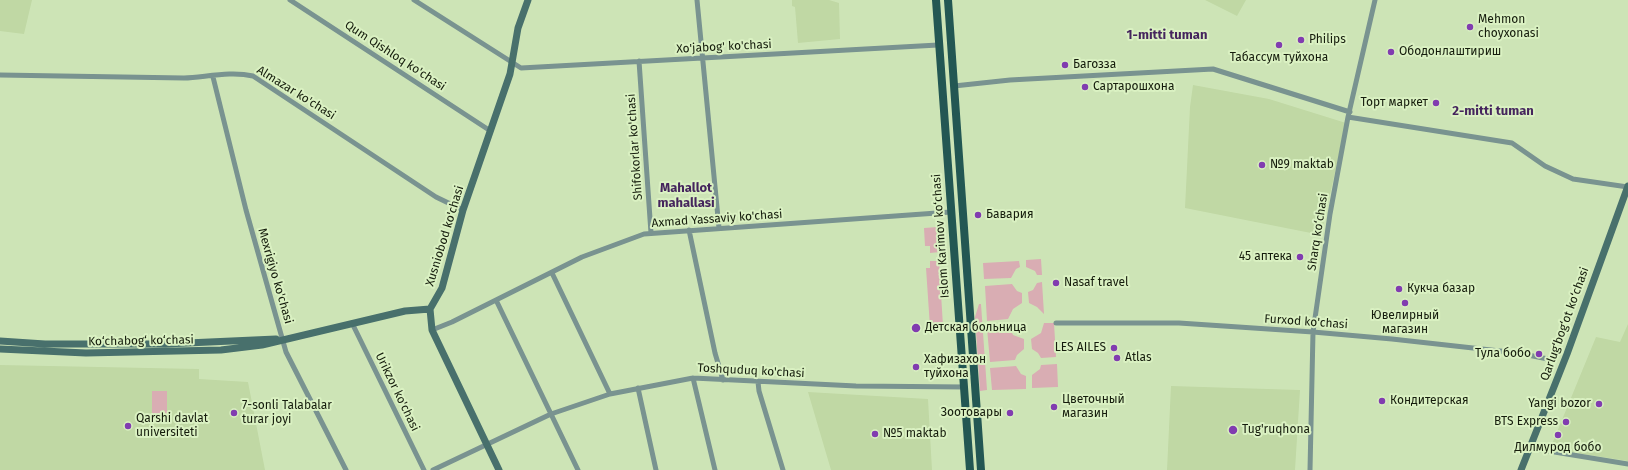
<!DOCTYPE html>
<meta charset="utf-8">
<style>
body{margin:0}
canvas{display:block;background:#cde4b6}
</style>
<canvas width="1628" height="470"></canvas>
<script>
const context = document.querySelector('canvas').getContext('2d');
context.lineJoin = 'round';
function fillPath(path, color) { context.fillStyle = color; context.fill(path, 'evenodd'); }
function stroke(path, color, width, dash) { context.strokeStyle = color; context.lineWidth = width; context.lineCap = dash ? 'butt' : 'round'; context.setLineDash(dash || []); context.stroke(path); }
function label(font, color, halo, rows, align = 'center') {
  context.font = font + ' "Fira Sans",sans-serif'; context.lineWidth = 4; context.setLineDash([]); context.textBaseline = 'middle'; context.strokeStyle = halo; context.fillStyle = color; for (const [text, x, y, turn = 0] of rows) {
    context.save(); context.translate(x, y); context.rotate((+turn || 0) * Math.PI / 180); context.textAlign = isNaN(turn) ? turn : align; if (halo) context.strokeText(text, 0, 0); context.fillText(text, 0, 0); context.restore();
  }
}
fillPath(new Path2D(`
 M0,0H32L24,34L0,31Z
 M792,0H829L839,3L840,39L798,43L795,7L792,6Z
 M1205,0H1246L1237,16Z
 M1193,85L1269,99L1346,123L1321,235L1185,208L1190,107Z
 M1628,324V461L1550,449L1596,337L1620,342Z
 M0,365L199,369V379L248,382L265,470H0Z
 M1171,386L1300,390L1295,470H1167Z
 M808,392L928,399L932,470H831Z`), '#c0d8a4');
fillPath(new Path2D(`
 M938,227L940,252L930,253V246H925L924,228Z
 M1041,259L1042,275H1037L1035,271L1026,267V260Z
 M930,261H939L943,326L930,327L926,268H930Z
 M1019,261L1020,267L1016,269L1011,278L984,279L983,263Z
 M1042,282L1044,314L1037,307L1029,303L1028,292L1033,290L1037,283Z
 M1012,284L1017,291L1022,293V303L1013,309L1008,319L987,321L985,286Z
 M979,304H981L987,390L980,391L975,317Z
 M1044,323H1054L1056,357L1041,358L1038,353L1032,349L1031,339L1041,333Z
 M1009,326L1013,335L1024,339V349L1017,355L1015,360L990,362L987,328Z
 M1057,364L1058,387L1032,388V375L1040,369L1041,365Z
 M1016,366L1021,374L1026,376V389L992,390L990,368Z
 M152,391H167V417L152,416Z`), '#d9adb3');
stroke(new Path2D(`
 M290,0L489,130
 M414,0L521,68L938,45
 M697,0L719,228
 M639,61L651,233
 M0,75L184,78C206,77 231,71 253,76L436,197L463,210
 M213,77L246,210L286,352L346,470
 M954,86L1010,80L1213,69L1350,112
 M1348,117L1512,143L1545,166L1573,179L1628,187
 M689,230L715,353L723,380
 M552,273L610,394
 M496,300L578,470
 M352,323L424,470
 M1056,323H1179L1313,332L1392,339L1518,353L1553,360
 M432,330L452,322L582,257L644,234L951,212
 M693,378L715,470
 M758,382L759,391L783,470
 M638,388L656,470
 M1530,448L1628,464
 M433,470L551,414L610,394L693,378L856,386L965,387
 M1310,470L1313,332L1330,214L1348,117L1375,0`), '#799390', 5);
stroke(new Path2D(`
 M0,341L45,344H165L276,339
 M0,349L86,353L221,350L262,345L405,311L430,309
 M499,470L432,330L430,309L442,288L463,210L510,74L518,28L528,0
 M1521,470L1567,354L1628,186`), '#48706c', 7);
stroke(new Path2D(`
 M936,0L970,470
 M948,0L981,470`), '#235753', 8);
for (const [x, y, r, color] of [
 [1470,27,4,"#813cb0"],
 [1301,40,4,"#813cb0"],
 [1279,45,4,"#813cb0"],
 [1391,52,4,"#813cb0"],
 [1065,65,4,"#813cb0"],
 [1085,87,4,"#813cb0"],
 [1436,103,4,"#813cb0"],
 [1262,165,4,"#813cb0"],
 [978,215,4,"#813cb0"],
 [1300,257,4,"#813cb0"],
 [1056,283,4,"#813cb0"],
 [1399,289,4,"#813cb0"],
 [1405,303,4,"#813cb0"],
 [916,328,5,"#813cb0"],
 [1114,348,4,"#813cb0"],
 [1539,354,4,"#813cb0"],
 [1117,358,4,"#813cb0"],
 [916,367,4,"#813cb0"],
 [1382,401,4,"#813cb0"],
 [1599,404,4,"#813cb0"],
 [1054,407,4,"#813cb0"],
 [234,413,4,"#813cb0"],
 [1010,413,4,"#813cb0"],
 [1566,422,4,"#813cb0"],
 [128,426,4,"#813cb0"],
 [1233,430,5,"#813cb0"],
 [875,434,4,"#813cb0"],
 [1558,435,4,"#813cb0"]
]) { const dot = new Path2D(); dot.arc(x, y, r, 0, 2 * Math.PI); context.fillStyle = color; context.fill(dot); stroke(dot, '#daf1c2', 1.5); }
label('12px', '#151c0c', '#daf1c2', [
 ["Mehmon",1478,20],
 ["choyxonasi",1478,34],
 ["Philips",1309,40],
 ["Ободонлаштириш",1399,52],
 ["Табассум туйхона",1279,58,"center"],
 ["Багозза",1073,65],
 ["Сартарошхона",1093,87],
 ["Торт маркет",1428,103,"right"],
 ["№9 maktab",1270,165],
 ["Бавария",986,215],
 ["45 аптека",1292,257,"right"],
 ["Nasaf travel",1064,283],
 ["Кукча базар",1407,289],
 ["Ювелирный",1405,316,"center"],
 ["магазин",1405,330,"center"],
 ["Детская больница",925,328],
 ["LES AILES",1106,348,"right"],
 ["Тула бобо",1531,354,"right"],
 ["Atlas",1125,358],
 ["Хафизахон",924,360],
 ["туйхона",924,374],
 ["Цветочный",1062,400],
 ["магазин",1062,414],
 ["Кондитерская",1390,401],
 ["Yangi bozor",1591,404,"right"],
 ["7-sonli Talabalar",242,406],
 ["turar joyi",242,420],
 ["Зоотовары",1002,413,"right"],
 ["Qarshi davlat",136,419],
 ["universiteti",136,433],
 ["BTS Express",1558,422,"right"],
 ["Tug'ruqhona",1242,430],
 ["№5 maktab",883,434],
 ["Дилмурод бобо",1558,448,"center"]
], 'left');
label('12px', '#151c0c', '#daf1c2', [
 ["Xo'jabog' ko'chasi",724,47,-3],
 ["Qum Qishloq ko'chasi",395,56,33],
 ["Almazar ko'chasi",296,93,32],
 ["Shifokorlar ko'chasi",635,147,-94],
 ["Axmad Yassaviy ko'chasi",717,219,-4],
 ["Sharq ko‘chasi",1318,232,-81],
 ["Xusniobod ko'chasi",445,236,-73],
 ["Islom Karimov ko‘chasi",941,236,-94],
 ["Mexrigiyo ko'chasi",275,276,74],
 ["Furxod ko'chasi",1306,322,4],
 ["Qarlug‘bog‘ot ko‘chasi",1565,324,-70],
 ["Ko‘chabog‘ ko‘chasi",141,341,-1],
 ["Toshquduq ko'chasi",751,371,3],
 ["Urikzor ko'chasi",397,392,64]
]);
label('bold 13px', '#45255d', '#daf1c2', [
 ["1-mitti tuman",1167,35],
 ["2-mitti tuman",1493,111],
 ["Mahallot",686,188],
 ["mahallasi",686,203]
]);
</script>
